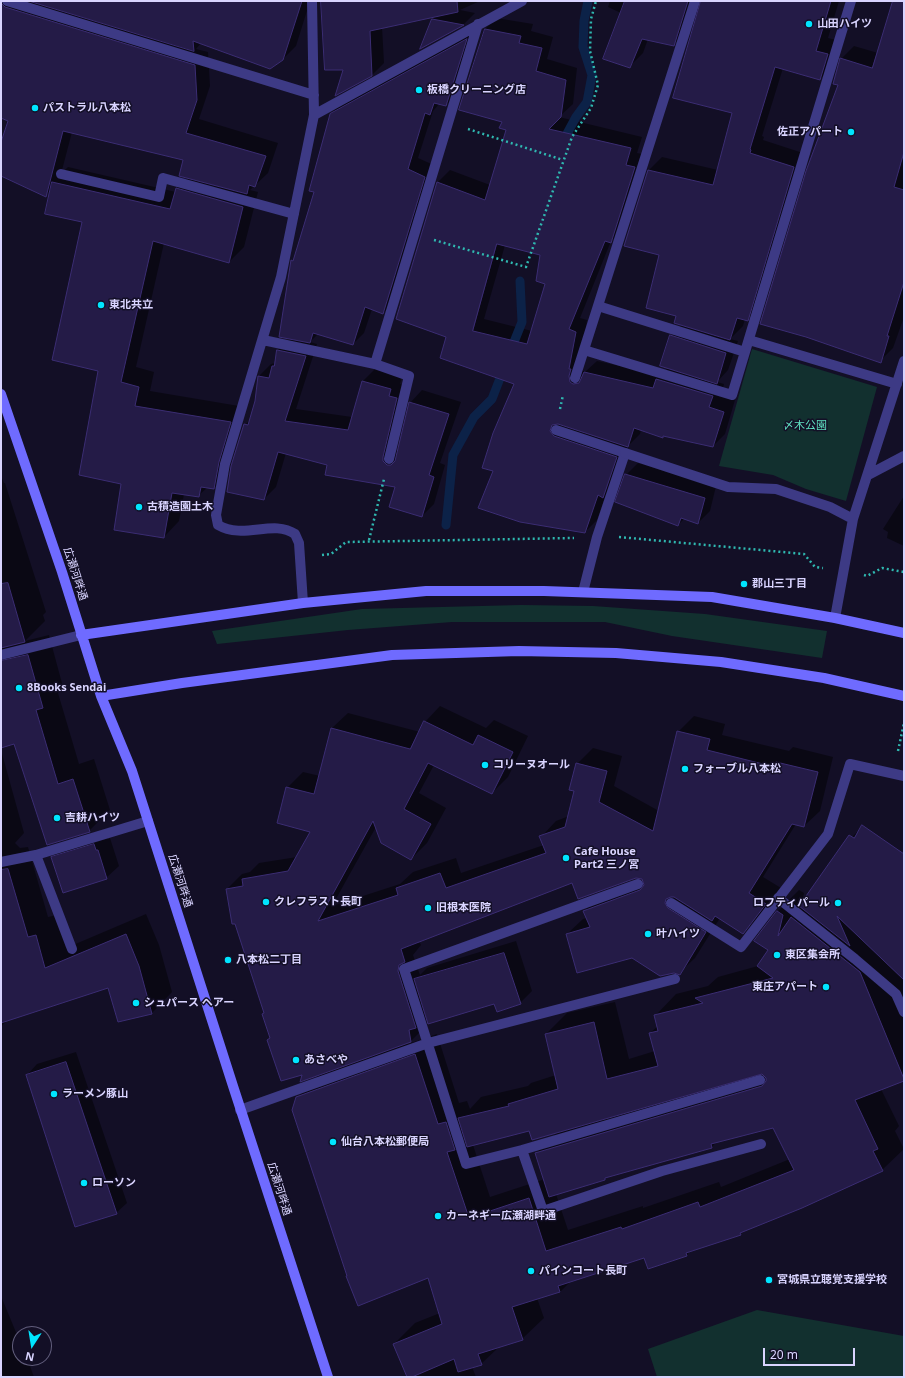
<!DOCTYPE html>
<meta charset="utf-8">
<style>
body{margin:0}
#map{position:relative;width:905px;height:1378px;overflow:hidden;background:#130f26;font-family:"Noto Sans",sans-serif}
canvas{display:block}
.frame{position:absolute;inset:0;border:2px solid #d9d4ff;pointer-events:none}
.north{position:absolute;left:12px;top:1326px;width:40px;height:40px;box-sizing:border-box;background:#130f26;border:1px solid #625e7d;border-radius:50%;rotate:192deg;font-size:11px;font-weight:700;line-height:16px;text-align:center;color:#d9d4ff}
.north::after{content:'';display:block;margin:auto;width:14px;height:18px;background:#00e5ff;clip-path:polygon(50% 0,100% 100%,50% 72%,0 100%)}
.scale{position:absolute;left:763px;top:1348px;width:92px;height:18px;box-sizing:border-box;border:2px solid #d9d4ff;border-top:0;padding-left:5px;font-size:12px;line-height:14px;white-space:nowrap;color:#d9d4ff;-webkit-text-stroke:3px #130f26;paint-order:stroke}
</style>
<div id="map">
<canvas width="905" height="1378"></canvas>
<div class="frame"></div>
<div class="north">N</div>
<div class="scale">20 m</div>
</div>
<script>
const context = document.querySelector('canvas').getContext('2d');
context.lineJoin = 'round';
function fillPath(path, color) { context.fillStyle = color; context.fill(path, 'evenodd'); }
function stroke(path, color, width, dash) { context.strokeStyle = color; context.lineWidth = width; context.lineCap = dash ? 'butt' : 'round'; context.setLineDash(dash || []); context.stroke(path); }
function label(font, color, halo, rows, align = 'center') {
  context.font = font + ' "Noto Sans","Noto Sans JP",sans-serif'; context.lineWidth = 3; context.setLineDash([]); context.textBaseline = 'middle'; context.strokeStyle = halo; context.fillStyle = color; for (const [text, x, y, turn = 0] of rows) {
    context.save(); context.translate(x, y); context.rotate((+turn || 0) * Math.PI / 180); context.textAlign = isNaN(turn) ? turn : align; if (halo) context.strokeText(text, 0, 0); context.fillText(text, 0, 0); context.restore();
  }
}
fillPath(new Path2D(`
 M752,349L877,387L846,501L806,489L773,475L719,466Z
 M521,605L593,606L705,614L827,631L822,658L672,636L605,622H452L348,630L217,644L212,631L362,609Z
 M757,1310L904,1336V1377H657L648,1349Z`), '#12302f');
fillPath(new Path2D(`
 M1,1H310L296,46L282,60L201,43L196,49L208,52L210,86L199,119L278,143L268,173L250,190L258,192L244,247L229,262L164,243L136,367L154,372L150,391L245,407L234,446L229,473L214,488L208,487L198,496L184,494L179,521L164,537L123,484L99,371L83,221L51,190L46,195L1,175V145L9,120L1,117ZM72,132L185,159L188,177L176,189V192L68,167L61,174Z
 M322,1H480L460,10L475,13L464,24L422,47L434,16L382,27L384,63L372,75L344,69Z
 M610,1H696L686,32L673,45L648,39L643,53L630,66L621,13L608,7Z
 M702,1H839L828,38L840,41L833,66L820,79L783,68L762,136L764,137L763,140L806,154L760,307L747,320L745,319L743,326L730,339L738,341L728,370L717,382L724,384L721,395L735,400L725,434L713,446L664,435L663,437L641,430L640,434L628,446L615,484L606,494L597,520L585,532L495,471L516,383L447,337L438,182L450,170L490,185L507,130L503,121L460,109L484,30L496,18L533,24L531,31L553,37L547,59L577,68L573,104L559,117L642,137L637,153L647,155L623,230L611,241L580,318L587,320L580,368L585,372L597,361L661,375L668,368L671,336L682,324L677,315L660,254L649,170L662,157L718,170L734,112ZM505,245L541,254L546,283L532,331L484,319Z
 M894,1H904V317L893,348L880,361L840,85L841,59L854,46L878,53Z
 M477,29L457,94L446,105L440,103L433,111L418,158L436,166L394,302L383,313L372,309L364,333L353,344L319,333L310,342L317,344L296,409L352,417L363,381L375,369L402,377L400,384L408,386L395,449L398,452L410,403L422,390L461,402L440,463L445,465L434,504L422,516L396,486L328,464L286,453L276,487L264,499L245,425L251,419L256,401L259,376L271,364L276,363L278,350L290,338L292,261L295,258L315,191L330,114L342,103Z
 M638,463L716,486L710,511L698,523L685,518L678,525L626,475Z
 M1,476L4,483H5L46,612L43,615L45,621L25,641L49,635L63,687L58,693L79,764L94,759L110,810L89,831L15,742L1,747Z
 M904,496V546L887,538L888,532L883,529Z
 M440,706L486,728L494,720L528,736L508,777L492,793L434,765L419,793L446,808L427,843L411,859L376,827L332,906L400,884L413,872L456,858L461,873L544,845L541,837L556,821L569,816L575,790L577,764L593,748L622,756L614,786L659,811L678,732L694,716L725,724L722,735L789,751L793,747L833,757L820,811L804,826L796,824L763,877L781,888L758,917L743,933L720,918L695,958L679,973L567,934L583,919L587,918L584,911L600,896L643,880V878L636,877L572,881L419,941L421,945L413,955L420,975L427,968L516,941L532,991L520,1003H495L425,1013L427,1025L408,1044L437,1034L459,1103L467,1101L470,1109L481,1097L528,1086L531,1083L556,1075L546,1034L567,1013L615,1002L629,1059L655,1051L650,1033L658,1026L655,1016L676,994L708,986L718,977L758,966L770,950L755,941L778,911L799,890L804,893L802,903L836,853L857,832L904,877V1080L881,1089L899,1126L895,1131L904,1149L882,1170L745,1230L740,1234L691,1250L687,1255L644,1257L570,1282L560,1292L537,1298L544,1318L522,1339L499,1347L481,1364L472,1367L476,1377H408L394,1344L415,1323L440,1313L428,1276L348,1275L297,1098L321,1073L271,1037L265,1012L227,889L242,874L250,872L259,863L297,857L311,831L287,788L303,772L320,776L332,728L348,713L420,732L425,722ZM774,1127L790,1159L721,1187L719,1182L643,1208V1206L568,1230L556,1194L605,1179L607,1177L712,1147L717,1141ZM529,1129L558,1132L536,1153L545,1179L490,1197L473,1145Z
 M1,750L24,833L15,843L20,848L28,847L48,917L57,915L66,948L146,914L159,945L172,992L152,1013L118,1021L109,986L8,1019L1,1027Z
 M106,833L108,839L110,838L119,866L106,878L52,857L64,845Z
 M76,1052L127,1203L116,1213L27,1075L37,1064Z
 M1,1296L20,1342V1358H27L34,1377H1Z`), '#0007');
stroke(new Path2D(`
 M562,143L576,117L587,102L592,75L583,47L584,21L588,1
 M510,352L522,322L520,281
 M446,525L453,455L474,417L492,399L504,368`), '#0c2248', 9);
const building = new Path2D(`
 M29,1H302L283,60L270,69L193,41L194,51Z
 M321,1H457L458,12L370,31L372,76L335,96L343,70H325Z
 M625,1H688L674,46L642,39L630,68L603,59Z
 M701,1H831L816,51L828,54L820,80L775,67L750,149L751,150L750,153L794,167L748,321L737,318L730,340L674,323L676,316L646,308L659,255L624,246L648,170L713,185L732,113L673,98Z
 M893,1H904V152L894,187L904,190V282L887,336H889L881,363L806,337L760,324L806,171L838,85L833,84L840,58L872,68Z
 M1,3L5,7L195,65L197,100L186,133L266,156L255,187L249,185L247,194L179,176L183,160L63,131L46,197L1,176V142L8,121L1,118Z
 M432,19L464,25L420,49Z
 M485,29L521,36L519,43L542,48L536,71L566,80L561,117L549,129L631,148L626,165L635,167L611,243L605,241L569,329L576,332L569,369H571L569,376L570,382L573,384L579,383L584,372L653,388L656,379L713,396L709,407L724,412L713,447L663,436V438L634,428L628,447L558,424L552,425L550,431L554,436L617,457L603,498L598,495L585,533L520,522L478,508L493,471L482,468L493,433L514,384L440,358L446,337L396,319L437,182L485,200L506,130L499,128L502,122L459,110ZM497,244L540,255L536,281L545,284L527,344L473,331Z
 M467,39L446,106L434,103L430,115L425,113L408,169L425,177L383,314L365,307L353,345L313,333L310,343L279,337L291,260L293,261L314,192L309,191L330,114Z
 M52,182L170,209L176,188L243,207L229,263L153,241L121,382L139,387L135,406L231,422L219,462L214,489L201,487L199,497L172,493L164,538L114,530L121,484L79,475L98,371L52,360L82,222L45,214Z
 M670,335L726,353L717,384L660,366Z
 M277,350L306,356L285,421L348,430L362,381L391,389L389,396L397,398L383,457V461L387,465H391L395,461L409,402L449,414L429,475L434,477L422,517L389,507L395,487L325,475L327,465L278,452L264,500L227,492L231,466L244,424L248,425L255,401L258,376L269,378L272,366H274Z
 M625,474L705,498L698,524L681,518L678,526L615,502Z
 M8,583L25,642L1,648V584Z
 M28,655L43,708L36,710L58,784L73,779L90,832L47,845L14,744L1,748V661Z
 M424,721L473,745L478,735L513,752L492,794L428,763L404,809L431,824L411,860L381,843L373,821L318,921L398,895L396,888L440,873L446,888L546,853L539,836L565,827L574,791L569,790L576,763L607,771L599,802L653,831L677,731L710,739L707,750L775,767L776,762L818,772L804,827L792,824L749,893L766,904L743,934L715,916L712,921L674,897H671L666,899L665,903L668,908L706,932L680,975L674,973L660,976L632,958L577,973L566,934L590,927L583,911L640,890L644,885L642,879L636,878L578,899L572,883L401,949L405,962L399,965L398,971L416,1028L409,1030L411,1042L300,1082L302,1075L281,1081L267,1040L270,1038L262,1014L264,1013L235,924H232L226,889L243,886L242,879L288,871L310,832L277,823L286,787L314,794L331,728L410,749Z
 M862,825L904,854V980L837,916L850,946L799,906L849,835L854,838Z
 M94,844L96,850H98L107,879L63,893L51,857Z
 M8,869L28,937L36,935L45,968L126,934L139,966L152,1014L118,1022L108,988L1,1023V870Z
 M777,911L783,915L778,936L791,917L860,972L904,1079V1081L855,1100L878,1149L873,1151L883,1171L802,1208L740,1233L741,1235L686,1253L687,1256L648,1269L644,1258L558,1286L560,1292L512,1307L523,1340L478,1354L482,1365L458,1372L454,1359L412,1377H407L393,1344L442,1324L428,1278L358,1306L346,1276H347L292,1110L296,1097L415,1054L438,1124L446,1122L455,1150L447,1152L469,1218L529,1198L546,1251L621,1227L622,1229L698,1202L700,1207L794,1170L773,1128L711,1144L712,1148L605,1178V1180L549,1197L535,1153L762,1086L766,1081V1078L762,1074L532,1140L529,1131L467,1147L458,1118L509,1106L508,1104L558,1089L545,1034L594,1022L607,1079L658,1066L649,1033L658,1031L654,1015L703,1003L695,998L773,978L757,966L768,950L754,941Z
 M504,953L521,1004L497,1012L494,1004L428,1024L414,979Z
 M66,1062L117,1214L75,1227L26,1075Z`);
fillPath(building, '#241b47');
stroke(building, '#3b2d73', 1);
stroke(new Path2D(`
 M468,129L563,160
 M434,240L526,267L572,137L591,108L598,85L590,51L591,19L596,1
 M560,409L563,395
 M619,537L804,554L815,567L823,568
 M369,540L384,479
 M322,555L331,554L346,542L574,538
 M864,575L867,576L882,568L904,572
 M898,751L904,723`), '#2fb8b0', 2.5, [2, 3]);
stroke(new Path2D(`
 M556,430L625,453L597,537L583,592`), '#3d3a85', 10);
stroke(new Path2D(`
 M7,1L314,95
 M314,115L522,1
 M61,174L159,197L163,178L294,214
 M598,306L745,352
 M263,340L375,364L409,376L389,459
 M749,340L897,384
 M584,350L732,395L851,1
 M375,364L478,24
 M575,378L695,1
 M625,453L728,487L776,489L830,507L853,519
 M868,475L904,456
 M303,603L299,543L295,534C273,519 244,540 218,525L216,515L225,464L281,277L314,115L312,1
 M835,618L853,519L904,361
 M1,655L81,635
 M36,855L72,949
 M1,862L36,855L148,821
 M638,884L404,969L466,1164L522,1150L543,1211L662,1171L761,1144
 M778,898L855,959L896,994L904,1012
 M671,903L741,947L828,834L850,764L904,776
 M240,1110L428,1043L675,979
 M522,1150L760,1080`), '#3d3a85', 10);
stroke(new Path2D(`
 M1,394L62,572L101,696L132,771L233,1086L328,1377
 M81,635L303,603L426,591H544L712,597L835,618L904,633
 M101,696L182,683L392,655L519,651L616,653L721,662L824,678L904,696`), '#6f6bff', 10);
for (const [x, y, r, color] of [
 [809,24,4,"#00e5ff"],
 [419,90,4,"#00e5ff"],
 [35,108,4,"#00e5ff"],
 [851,132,4,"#00e5ff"],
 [101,305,4,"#00e5ff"],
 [139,507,4,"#00e5ff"],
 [744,584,4,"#00e5ff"],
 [19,688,4,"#00e5ff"],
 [485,765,4,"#00e5ff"],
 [685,769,4,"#00e5ff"],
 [57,818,4,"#00e5ff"],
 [566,858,4,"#00e5ff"],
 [266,902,4,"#00e5ff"],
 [838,903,4,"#00e5ff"],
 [428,908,4,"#00e5ff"],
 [648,934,4,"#00e5ff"],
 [777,955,4,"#00e5ff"],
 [228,960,4,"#00e5ff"],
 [826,987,4,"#00e5ff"],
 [136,1003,4,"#00e5ff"],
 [296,1060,4,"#00e5ff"],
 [54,1094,4,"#00e5ff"],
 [333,1142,4,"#00e5ff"],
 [84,1183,4,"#00e5ff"],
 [438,1216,4,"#00e5ff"],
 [531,1271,4,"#00e5ff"],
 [769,1280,4,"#00e5ff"]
]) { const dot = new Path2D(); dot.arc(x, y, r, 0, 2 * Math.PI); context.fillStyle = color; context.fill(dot); stroke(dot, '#130f26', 1.5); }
label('bold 11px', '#d9d4ff', '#130f26', [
 ["山田ハイツ",817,24],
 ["板橋クリーニング店",427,90],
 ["パストラル八本松",43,108],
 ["佐正アパート",843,132,"right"],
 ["東北共立",109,305],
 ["古積造園土木",147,507],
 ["郡山三丁目",752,584],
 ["8Books Sendai",27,688],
 ["コリーヌオール",493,765],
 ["フォーブル八本松",693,769],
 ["吉耕ハイツ",65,818],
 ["Cafe House",574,852],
 ["Part2 三ノ宮",574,865],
 ["クレフラスト長町",274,902],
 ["ロフティパール",830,903,"right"],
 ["旧根本医院",436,908],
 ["叶ハイツ",656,934],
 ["東区集会所",785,955],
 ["八本松二丁目",236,960],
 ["東庄アパート",818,987,"right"],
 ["シュパース ヘアー",144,1003],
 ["あさべや",304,1060],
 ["ラーメン豚山",62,1094],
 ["仙台八本松郵便局",341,1142],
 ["ローソン",92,1183],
 ["カーネギー広瀬湖畔通",446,1216],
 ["パインコート長町",539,1271],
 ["宮城県立聴覚支援学校",777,1280]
], 'left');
label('11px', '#5fe0c0', '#130f26', [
 ["〆木公園",805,426]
]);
label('11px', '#d9d4ff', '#130f26', [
 ["広瀬河畔通",75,574,72],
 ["広瀬河畔通",180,881,72],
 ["広瀬河畔通",279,1189,72]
]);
</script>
